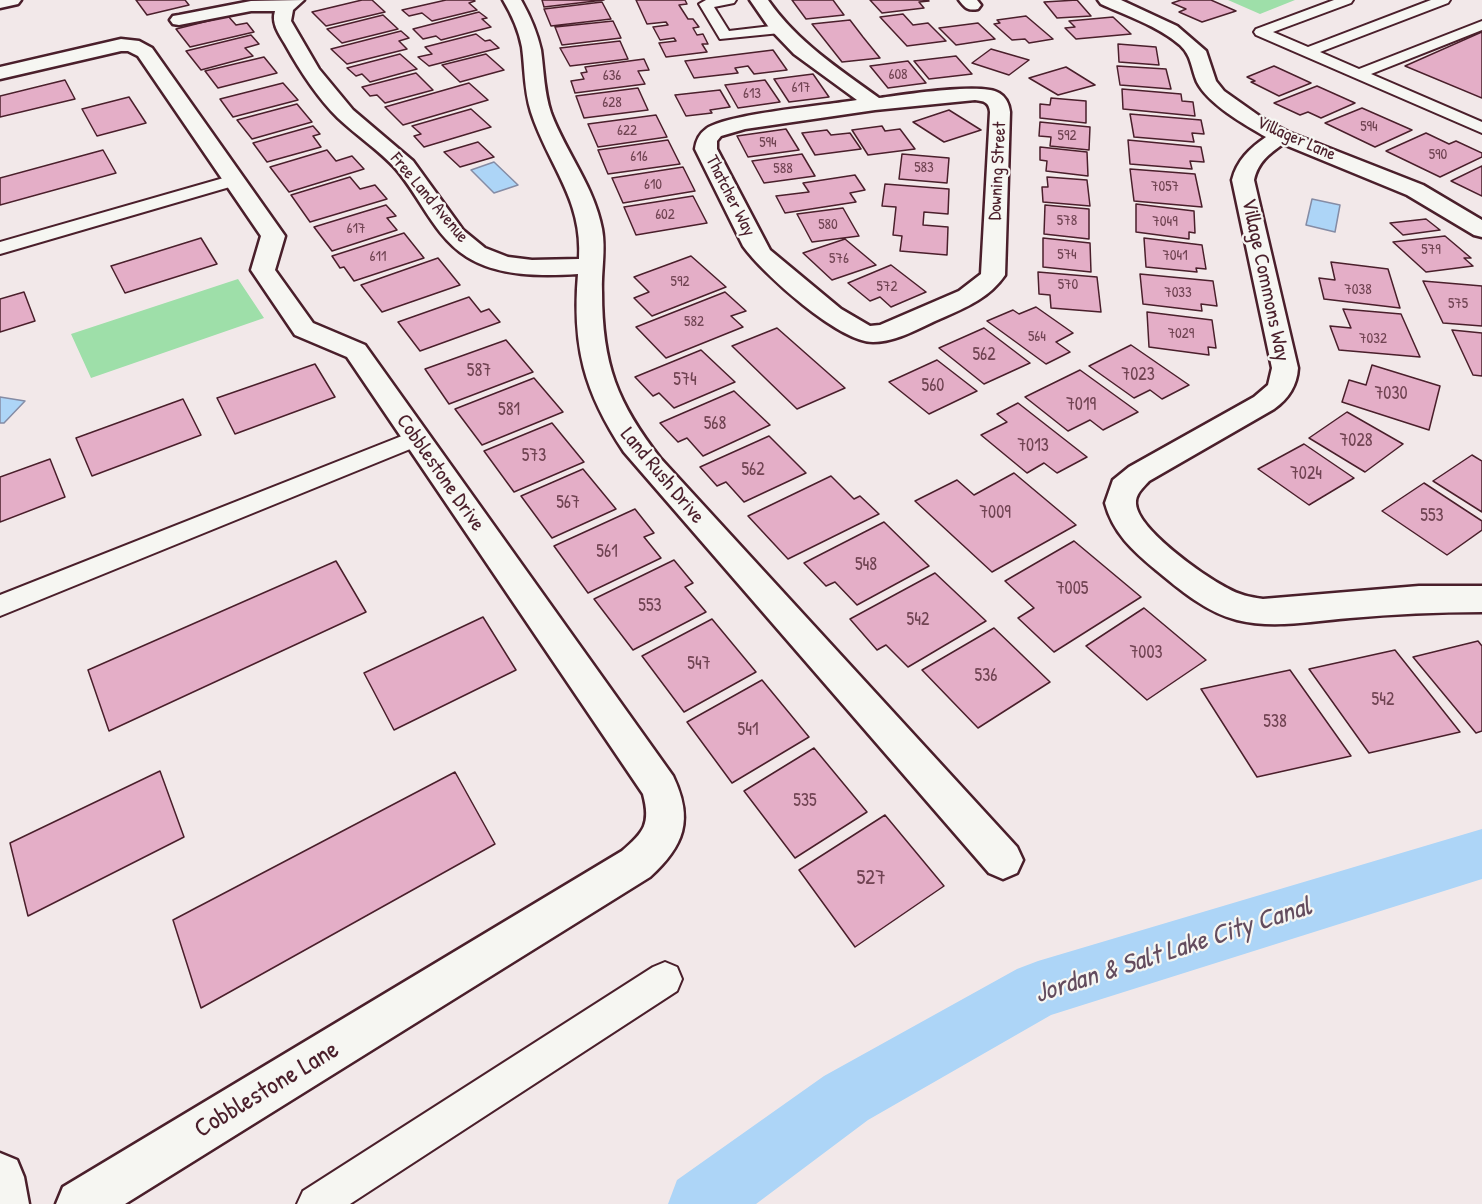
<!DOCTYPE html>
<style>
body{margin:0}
canvas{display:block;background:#f2e8e9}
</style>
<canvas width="1482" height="1204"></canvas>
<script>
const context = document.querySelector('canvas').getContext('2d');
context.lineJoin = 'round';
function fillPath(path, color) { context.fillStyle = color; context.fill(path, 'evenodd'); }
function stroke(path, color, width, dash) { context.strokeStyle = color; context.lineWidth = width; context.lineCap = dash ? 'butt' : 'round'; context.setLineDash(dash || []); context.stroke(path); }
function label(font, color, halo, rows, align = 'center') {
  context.font = font + ' "Patrick Hand",sans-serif'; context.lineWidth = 4.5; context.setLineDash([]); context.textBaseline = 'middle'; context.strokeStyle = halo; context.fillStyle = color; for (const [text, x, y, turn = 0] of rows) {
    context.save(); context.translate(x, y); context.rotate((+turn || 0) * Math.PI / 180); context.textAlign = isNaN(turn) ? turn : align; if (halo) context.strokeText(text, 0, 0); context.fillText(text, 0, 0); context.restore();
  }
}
fillPath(new Path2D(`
 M1228,0H1295L1260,14Z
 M238,279L264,318L91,378L71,334Z`), '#9edfa9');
const water = new Path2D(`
 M494,162L518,185L494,193L471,170Z
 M1312,199L1340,205L1335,232L1306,225Z
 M0,397L25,401L4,423H0Z`);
fillPath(water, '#add5f7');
stroke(water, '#858ca5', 1.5);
fillPath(new Path2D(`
 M1482,829V879L1051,1015L868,1120L756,1204H668L677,1180L824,1076L1017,969L1038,961Z`), '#add5f7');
const building = new Path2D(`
 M136,0H185L189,5L147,15Z
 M362,0H372L385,12L326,26L312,12Z
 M446,0H474L475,1L469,3L477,10L432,21L422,13L409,16L402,10Z
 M542,0H604L544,7Z
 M636,0H685L687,4L679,5L688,19H693L699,27L693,28L697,35L703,34L708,44H702L707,52L666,57L659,43L676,41L674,38L660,40L653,27L668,25L666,22L647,24Z
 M792,0H833L844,15L806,19Z
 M870,0H928L929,1L919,2L924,8L882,13Z
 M1077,0L1091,16L1057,18L1044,2Z
 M1181,0H1211L1236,11L1202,22L1179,12L1186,9L1172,3Z
 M602,2L611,19L551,26L544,9Z
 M479,12L487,18L482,19L491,27L441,40L436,36L423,39L413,29Z
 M903,14L913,25L928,23L946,41L907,46L880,17Z
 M383,15L398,29L342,43L327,29Z
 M228,16L236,25L247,23L254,32L190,47L176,29Z
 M1026,16L1053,39L1029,43L1025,39L1012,40L994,24L1000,23L997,20Z
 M1113,17L1131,34L1076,39L1065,28L1075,27L1069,21Z
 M850,20L863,37L880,58L842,62L812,24Z
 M613,21L621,38L562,45L555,27Z
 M978,23L995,39L956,45L939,28Z
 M401,31L409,38L399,41L407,49L347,64L331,49Z
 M1482,32V98L1405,66Z
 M476,34L485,41L490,40L499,48L429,66L418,57L432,54L425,47Z
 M251,35L259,44L245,48L253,56L201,70L186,51Z
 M620,41L628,59L570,66L560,48Z
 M1118,44L1156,47L1159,65L1119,62Z
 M991,49L1029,60L1009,75L972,63Z
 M773,50L787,70L754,74L748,66L735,68L738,73L694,78L685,61Z
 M400,54L417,69L370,82L362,74L356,76L347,68Z
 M486,54L504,70L460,82L442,65Z
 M956,56L972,74L929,79L914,61Z
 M264,57L277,73L218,88L205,71Z
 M644,59L649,70L638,71L645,84L575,93L571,81L584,79L581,73L587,72L585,67Z
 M908,61L926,83L888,88L870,66Z
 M1117,66L1166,69L1171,89L1120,85Z
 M1274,66L1311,83L1279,96L1251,82L1255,81L1247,77Z
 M1066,67L1095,85L1058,95L1029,78Z
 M416,73L433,90L385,103L377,95L370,96L362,87Z
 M813,74L829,97L789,102L774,79Z
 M65,80L75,99L0,117V96Z
 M765,80L780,102L738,108L725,85Z
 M283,83L298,100L233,117L220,99Z
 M469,83L488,100L403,125L385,107Z
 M1317,86L1355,103L1321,118L1308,112L1300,115L1274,103Z
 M638,88L648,110L584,118L576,96Z
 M1122,89L1181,94L1182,101L1193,102L1195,116L1123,109Z
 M720,90L730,107L710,110L712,113L686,116L675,95Z
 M129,97L146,123L97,136L82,109Z
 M1051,98L1086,101V123L1040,118V104L1050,105Z
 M297,104L312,122L252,139L237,120Z
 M1362,108L1412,130L1375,147L1325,123Z
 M471,109L491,127L424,147L414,136L421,134L412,126Z
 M949,110L981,130L944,142L913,122Z
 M1130,114L1201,120L1204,134L1192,133L1194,142L1134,137Z
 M656,115L667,137L598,147L588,124Z
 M1040,122L1090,127L1089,150L1050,146L1051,137L1039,136Z
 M313,126L320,134L313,136L321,147L267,162L253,143Z
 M882,126L885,131L900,129L915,149L868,155L852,130Z
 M786,129L799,150L748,157L737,136Z
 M827,130L831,135L850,133L861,149L815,155L802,133Z
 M1426,133L1449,144L1456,141L1482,153V157L1440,177L1386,151Z
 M668,140L680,164L608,174L598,150Z
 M1128,140L1201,147L1204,162L1190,161L1192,169L1130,164Z
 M478,142L494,157L460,167L444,152Z
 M1040,147L1087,152L1088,176L1046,171L1047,161L1040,160Z
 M103,150L116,173L0,205V178Z
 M327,150L336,161L352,156L364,169L289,192L270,167Z
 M802,154L815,176L764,183L752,161Z
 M902,154L949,158L947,183L899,179Z
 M1482,166V196L1451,181Z
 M683,167L695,191L623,203L612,178Z
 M1130,169L1195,174L1202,207L1134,201Z
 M855,175L865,190L850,193L856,202L785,213L776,196L809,192L803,183Z
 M350,177L360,189L375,185L387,199L310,222L291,195Z
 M1047,177L1087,180L1090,206L1043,202L1042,187H1048Z
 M885,184L949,189L948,214L924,212L923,225L948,227L947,255L900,251L902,236L893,235L896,207L882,206Z
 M693,196L707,223L636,235L624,207Z
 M1136,204L1194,211L1195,233L1189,232V239L1136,232Z
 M386,205L396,216L387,218L397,230L332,251L314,227Z
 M1045,205L1089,209V239L1044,234Z
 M843,208L859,236L812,242L797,214Z
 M1426,219L1440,230L1403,235L1390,223Z
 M404,233L424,258L354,281L344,267L340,268L332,256Z
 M1445,236L1471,258H1464L1473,266L1426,272L1393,242Z
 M201,238L217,264L125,293L111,266Z
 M1043,238L1090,243L1091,272L1043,267Z
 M1144,238L1202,245L1206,269L1196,268L1197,272L1146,267Z
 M845,239L876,265L832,280L803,253Z
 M691,256L726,287L652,316L634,298L649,292L634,277Z
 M438,258L460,285L382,312L361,285Z
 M1331,262L1388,269L1400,308L1324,299L1319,278L1335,280Z
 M891,265L926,292L891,307L880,297L870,301L848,283Z
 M1038,272L1097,277L1101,312L1051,308L1050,295L1039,294Z
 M1140,274L1213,281L1217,306L1201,304L1202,311L1143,304Z
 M1423,281L1482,286V326L1443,323Z
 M24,292L35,321L0,332V299Z
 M725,292L746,311L731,316L743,327L666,358L636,327Z
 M469,297L481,312L489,309L500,322L420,351L398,322Z
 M1036,307L1073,333L1056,342L1070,352L1046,364L987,321L1013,310L1019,314Z
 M1343,309L1401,314L1420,357L1339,350L1330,326L1351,328Z
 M1147,312L1212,320L1216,348L1208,347L1209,355L1149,347Z
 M777,328L845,388L797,409L732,346Z
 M984,328L1030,363L984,384L939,348Z
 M1452,330L1482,333V376L1473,375Z
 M506,340L533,372L449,404L425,369Z
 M1131,345L1189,385L1162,399L1150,390L1134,398L1089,366Z
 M701,350L735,382L674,408L659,393L653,396L635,377Z
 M937,360L977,391L929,414L889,382Z
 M315,364L335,397L235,434L217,398Z
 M1372,365L1440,386L1429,430L1342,402L1349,380L1366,385Z
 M1080,370L1138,412L1103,430L1090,420L1068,431L1025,397Z
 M534,378L563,412L482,445L455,409Z
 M734,391L770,425L703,456L687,438L678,442L660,423Z
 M183,399L201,435L92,476L76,438Z
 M1018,403L1087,457L1057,473L1044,463L1027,473L981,435L1007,422L997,414Z
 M1347,412L1403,444L1365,472L1309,438Z
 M552,423L584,462L514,492L484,451Z
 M769,436L806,473L744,502L726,482L717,486L700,467Z
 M1304,444L1354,478L1309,505L1258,469Z
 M1472,455L1482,461V512L1433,481Z
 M50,459L65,497L0,522V477Z
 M583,469L616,509L552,538L521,496Z
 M1014,473L1076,525L992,572L915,501L957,480L974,495Z
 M831,476L854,499L860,496L879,514L788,559L748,516Z
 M1424,483L1482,521V530L1447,555L1382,511Z
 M635,509L654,533L644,537L661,558L588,593L554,546Z
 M884,522L929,566L857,605L835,582L826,586L804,563Z
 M1074,541L1141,597L1054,652L1018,618L1034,608L1005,581Z
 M674,560L693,583L685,587L706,612L633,650L594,599Z
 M336,561L366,612L109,731L88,670Z
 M935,573L986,621L908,667L886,645L877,650L850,619Z
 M1144,608L1206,660L1147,700L1086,646Z
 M483,617L516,670L394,730L364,673Z
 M712,619L756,672L684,712L642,656Z
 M994,628L1050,682L978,728L922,670Z
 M1478,641L1482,646V731L1476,733L1413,657Z
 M1395,650L1460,732L1369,753L1309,669Z
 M1290,670L1351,756L1257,777L1201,689Z
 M762,680L809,737L732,783L687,722Z
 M814,748L867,812L795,858L744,791Z
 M160,771L184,837L28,916L10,843Z
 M455,772L495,844L201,1008L173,920Z
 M885,815L944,886L855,947L799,870Z`);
fillPath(building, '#e4aec7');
stroke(building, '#4a1f2b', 1.5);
const service = new Path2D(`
 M706,0H736L734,3L714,7L729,31L780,25L787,29L780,33L720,39L699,4Z
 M1334,0H1353L1351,3L1273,32L1308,47L1431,0H1450L1448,3L1320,52L1359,69L1482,21V30L1371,74L1482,122V133L1256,35L1254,32L1256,29Z
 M234,175L240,176L242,180L240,184L0,254V242Z
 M417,430L425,433L428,438L425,443L0,616V595Z
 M665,962L677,967L682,979L677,991L350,1204H297L303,1191L653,967Z`);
const minor = new Path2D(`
 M304,0L293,10L291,21L319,69L353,110L413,161L463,230L485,248L508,257L532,260L579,259C583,199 548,165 531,112C524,90 525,69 522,47C519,31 512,15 503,0H521C530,16 537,32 541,50C544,72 544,92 551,113C566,153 594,186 602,229C606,250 601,271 602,292C602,364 617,403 661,459L1017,847L1023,860L1017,873L1003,879L989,873L624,452C584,392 572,346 578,274C542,276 499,277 467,257C434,236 421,198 396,169C379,150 357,136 338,118C317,97 300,71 285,44C279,34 271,23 275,11H251L179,25L173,24L170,20L173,16L179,15L251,1Z
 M750,0H768C797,42 838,68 879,98C902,95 983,82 999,93C1006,97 1009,104 1010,112L1005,275C989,298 967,307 942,318C921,327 897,342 873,342C839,342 763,274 743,246L695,149C696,141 699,134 706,129C725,114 828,105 857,100L794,54L770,29ZM975,100C984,101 989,102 990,112L981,274L959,291L880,325L870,326L841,309L770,250L717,149V141L721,136L745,129L875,110Z
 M959,0H977L981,5L978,9C968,11 965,8 959,0Z
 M1098,0H1121L1177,26L1206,51L1216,81L1224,91L1265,120L1288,132L1423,185L1482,220V237L1474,235L1407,195L1283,144C1269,154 1258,162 1254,180L1298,368C1297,386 1288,399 1274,409L1149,481C1143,488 1135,494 1136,504C1138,530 1204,576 1227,588C1239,595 1250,597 1263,599L1419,586H1482V612C1438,612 1394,614 1350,618C1313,621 1273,629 1237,620C1206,612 1180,590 1156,570C1133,551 1113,533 1105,503L1113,480L1129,467L1254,397L1268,385L1272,368L1232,180C1237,160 1250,148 1266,137C1245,125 1208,104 1197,82C1191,68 1192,56 1180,45C1158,26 1127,16 1101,4Z
 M121,39L139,41L152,48L285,236L275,270L313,323L365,345L673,776C694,820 684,846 650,877L125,1204H56L63,1187L622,851C644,832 651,824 643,794L347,357L295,335L251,270L261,236L138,56L128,51H121L0,79V67Z
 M0,1153L17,1160L24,1177L29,1204H0Z`);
const tertiary = new Path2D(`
 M0,0H21L18,4L0,8Z`);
stroke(service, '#4a1f2b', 4);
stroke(minor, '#4a1f2b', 5);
stroke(tertiary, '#4a1f2b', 5);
fillPath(service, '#f6f6f2');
fillPath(minor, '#f6f6f2');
fillPath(tertiary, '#f6f6f2');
label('15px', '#704352', null, [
 ["608",898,75],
 ["636",612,76],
 ["617",801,88],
 ["613",752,94],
 ["628",612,103],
 ["594",1369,127],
 ["622",627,131],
 ["592",1067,136],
 ["594",768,143],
 ["590",1438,155],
 ["616",639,157],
 ["583",924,168],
 ["588",783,169],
 ["610",653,185],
 ["7057",1165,187],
 ["602",665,215],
 ["578",1067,221],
 ["7049",1165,222],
 ["580",828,225],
 ["617",356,229],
 ["579",1431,250],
 ["574",1067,255],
 ["7041",1175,256],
 ["611",378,257],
 ["576",839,259],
 ["592",680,282],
 ["570",1068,285],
 ["572",887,287],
 ["7038",1358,290],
 ["7033",1178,293],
 ["575",1458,304],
 ["582",694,322],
 ["7029",1181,334],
 ["564",1037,337],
 ["7032",1373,339]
]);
label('18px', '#4a1f2b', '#f6f6f2', [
 ["Villager Lane",1296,139,24],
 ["Downing Street",998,171,-87],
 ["Thatcher Way",730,196,63],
 ["Free Land Avenue",429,198,50]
]);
label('18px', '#704352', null, [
 ["562",984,355],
 ["587",479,371],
 ["7023",1138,375],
 ["574",685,380],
 ["560",933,386],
 ["7030",1391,394],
 ["7019",1081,405],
 ["581",509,410],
 ["568",715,424],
 ["7028",1356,441],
 ["7013",1033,446],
 ["573",534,456],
 ["562",753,470],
 ["7024",1306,474],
 ["567",568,503],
 ["7009",995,513],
 ["553",1432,516],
 ["561",607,552],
 ["548",866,565],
 ["7005",1072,589],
 ["553",650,606],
 ["542",918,620],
 ["7003",1146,653],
 ["547",699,664],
 ["536",986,676],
 ["542",1383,700],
 ["538",1275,722],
 ["541",748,730],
 ["535",805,801]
]);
label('21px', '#4a1f2b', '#f6f6f2', [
 ["Village Commons Way",1265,280,78],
 ["Cobblestone Drive",440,473,55],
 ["Land Rush Drive",662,476,50]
]);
label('21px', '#704352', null, [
 ["527",871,878]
]);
label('26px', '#4a1f2b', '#f6f6f2', [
 ["Cobblestone Lane",267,1090,-31]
]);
label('italic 27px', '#634c5e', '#f6f6f2', [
 ["Jordan & Salt Lake City Canal",1173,951,-18]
]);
</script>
